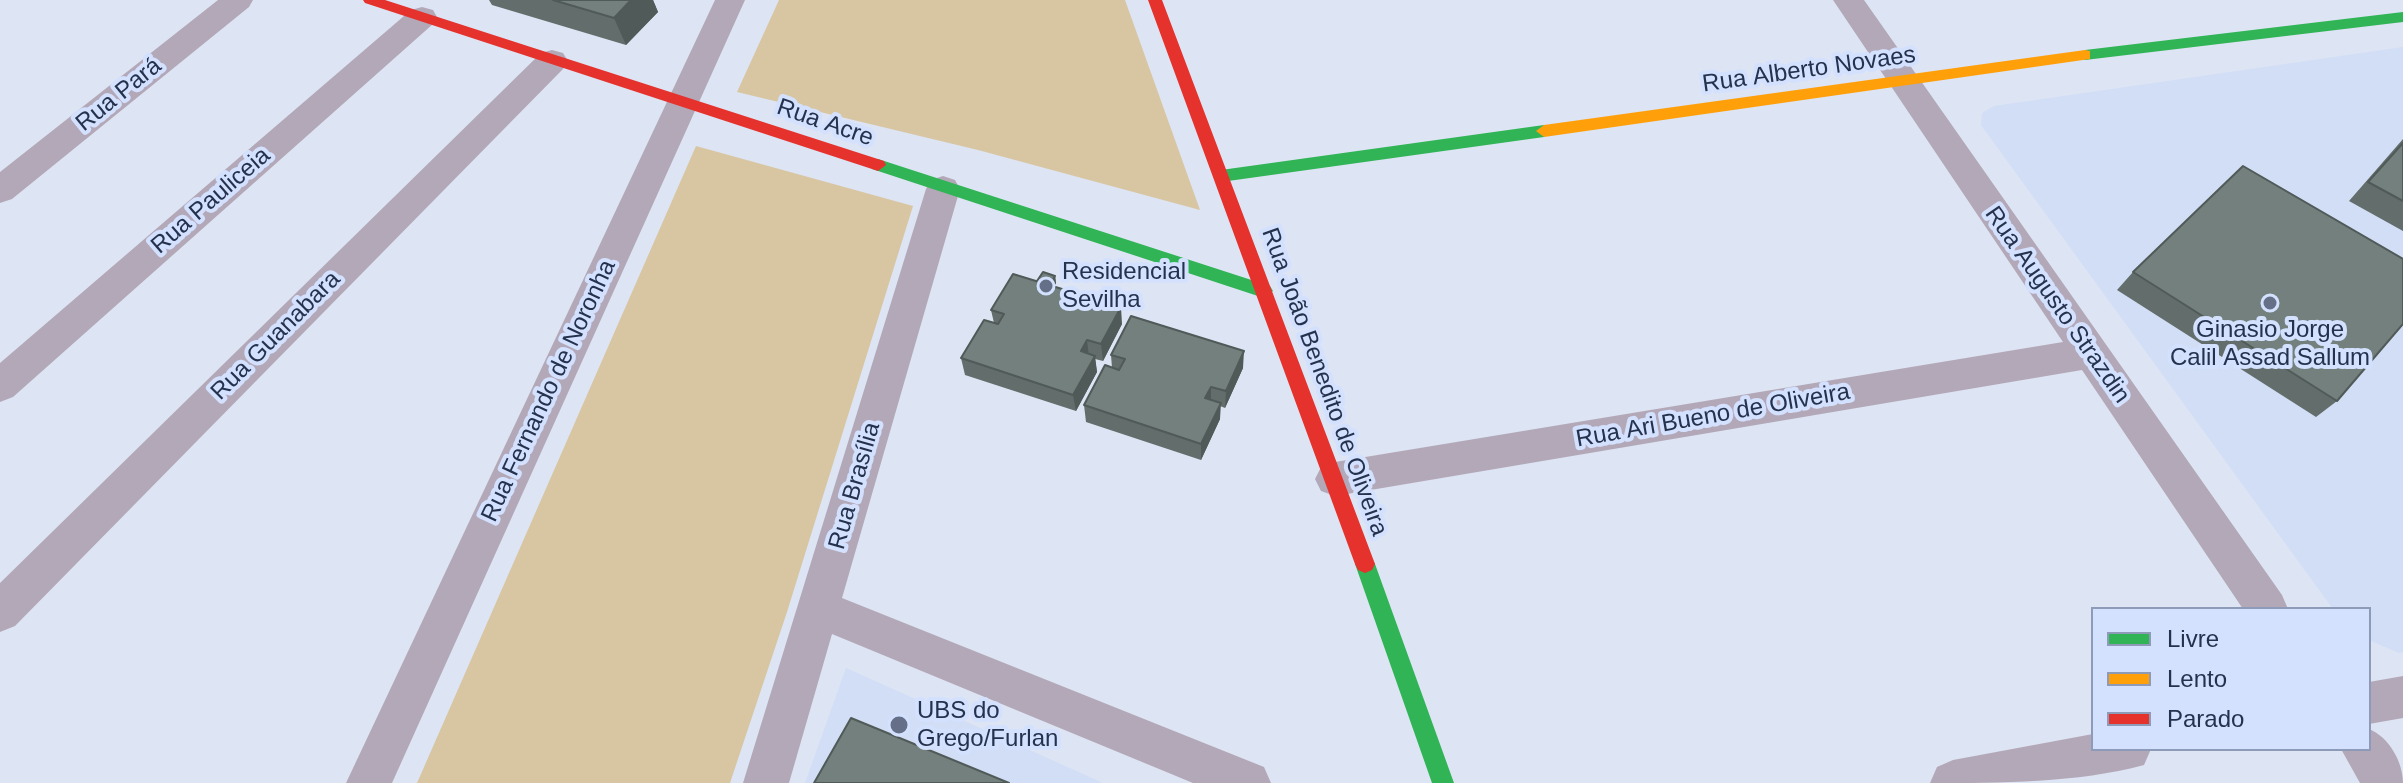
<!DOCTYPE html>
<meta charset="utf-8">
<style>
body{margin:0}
#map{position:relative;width:2403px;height:783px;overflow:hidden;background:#dde4f4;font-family:Helvetica,sans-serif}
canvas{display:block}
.legend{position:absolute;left:2091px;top:607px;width:280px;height:144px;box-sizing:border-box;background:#d3e1fe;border:2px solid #8d9bb8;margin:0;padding:10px 14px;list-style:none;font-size:24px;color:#25324e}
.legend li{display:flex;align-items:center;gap:16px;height:40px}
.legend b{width:40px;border:2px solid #8d9bb8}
</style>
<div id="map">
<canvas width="2403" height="783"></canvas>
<ul class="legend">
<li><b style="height:10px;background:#30b455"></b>Livre</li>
<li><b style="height:10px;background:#ff9f0a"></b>Lento</li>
<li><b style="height:10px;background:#e5322d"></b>Parado</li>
</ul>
</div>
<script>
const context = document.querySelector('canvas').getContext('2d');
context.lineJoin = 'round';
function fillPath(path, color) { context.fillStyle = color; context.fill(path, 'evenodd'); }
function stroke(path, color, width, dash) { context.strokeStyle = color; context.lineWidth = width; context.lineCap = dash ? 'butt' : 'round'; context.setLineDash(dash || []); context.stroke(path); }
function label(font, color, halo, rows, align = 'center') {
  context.font = font + ' Helvetica,sans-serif'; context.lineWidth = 8; context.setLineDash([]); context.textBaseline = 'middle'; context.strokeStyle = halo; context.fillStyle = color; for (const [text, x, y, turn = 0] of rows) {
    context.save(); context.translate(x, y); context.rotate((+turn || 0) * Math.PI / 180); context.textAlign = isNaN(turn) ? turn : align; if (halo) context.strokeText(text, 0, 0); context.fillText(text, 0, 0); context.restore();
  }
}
fillPath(new Path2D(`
 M2403,47V652L2399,653L2369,640V609H2333L1981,125L1982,113L1994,106Z
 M846,668L1101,782V783H805Z`), '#d2def6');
fillPath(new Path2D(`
 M779,0H1125L1200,210L978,150L737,92Z
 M696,146L913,206L787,612L730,783H417Z`), '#d8c6a2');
fillPath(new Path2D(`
 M218,0H253L249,7L12,199L0,203V172Z
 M715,0H745L392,783H346Z
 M1833,0H1864L2282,595L2288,609H2243L2082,370L1335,496L1321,491L1315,479L1321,467L1335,462L2063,342Z
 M422,7L433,10L437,17L433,24L13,397L0,402V363L411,10Z
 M552,50L563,53L568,61L563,69L15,626L0,632V583L541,53Z
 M943,176L955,180L960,189L842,598L1264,767L1271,783H1193L832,634L789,783H743L926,189L931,180Z
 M2403,676V718L2369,724V682Z
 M2369,729C2389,737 2403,762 2403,783H2360L2341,749H2369Z
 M2093,734V749H2151L2144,765C2077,783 2001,783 1930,783L1937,767L1953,760Z`), '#b3a8b8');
fillPath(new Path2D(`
 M2403,12V22L2085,60L2078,55L2085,50Z
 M1544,125L1552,131L1544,137L1221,182L1213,176L1221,170Z
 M878,159L1270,286L1273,291L1264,298L872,169L870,165Z
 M1365,555L1372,558L1375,564L1454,783H1432L1355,564L1358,558Z`), '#30b455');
fillPath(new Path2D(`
 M2085,50L2090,51V59L1544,137L1536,131L1544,125Z`), '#ff9f0a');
fillPath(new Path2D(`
 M363,0H385L884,161L886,165L878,171L872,169L365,3Z
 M1148,0H1162L1375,564L1372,570L1365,573L1358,570L1355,564Z`), '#e5322d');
fillPath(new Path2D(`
 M489,0H653L658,12L626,45L492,5Z
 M2403,139V231L2349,201Z
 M2133,272L2337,401L2316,417L2117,290Z
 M1055,276L1056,283L1054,286L1122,324L1103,361L1095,359L1097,372L1076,411L965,375L961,358L994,323L991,310L1037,281Z
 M1111,355L1243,368L1225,408L1220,406V419L1201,460L1086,422L1084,405L1112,368Z`), '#636e6c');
fillPath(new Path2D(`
 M631,0H653L658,12L626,45L614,18Z
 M1055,276L1056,283L1050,293L1049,286Z
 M1121,307L1122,324L1103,361L1101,344Z
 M1087,340L1089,357L1081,351Z
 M1244,351L1243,368L1225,408L1226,391Z
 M1095,356L1097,372L1076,411L1073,395Z
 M1211,387V403L1205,398Z
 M1221,403L1220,419L1201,460V444Z`), '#505a58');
const building = new Path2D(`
 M553,0H631L614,18Z
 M2403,143V201L2368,182Z
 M2243,166L2403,259V324L2337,401L2133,272Z
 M1043,272L1055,276L1050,285L1037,281Z
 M1013,274L1121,307L1101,344L1087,340L1081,351L1095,356L1073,395L961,358L984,320L998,324L1004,314L991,310Z
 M1131,316L1244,351L1226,391L1211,387L1205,398L1221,403L1201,444L1084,405L1105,365L1119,370L1125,359L1111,355Z
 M851,718L1009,783H814Z`);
fillPath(building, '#73807e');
stroke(building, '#505a58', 2);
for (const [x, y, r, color] of [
 [1046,286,8,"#657088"],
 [2270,303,8,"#657088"],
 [899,725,10,"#657088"]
]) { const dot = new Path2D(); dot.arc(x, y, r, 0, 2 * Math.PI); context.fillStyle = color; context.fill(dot); stroke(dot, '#d3e1fe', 3); }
label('24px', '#25324e', '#d3e1fe', [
 ["Rua Alberto Novaes",1809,70,-8],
 ["Rua Pará",119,95,-39],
 ["Rua Acre",825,123,19],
 ["Rua Pauliceia",211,201,-41],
 ["Rua Augusto Strazdin",2057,305,55],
 ["Rua Guanabara",276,336,-45],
 ["Rua João Benedito de Oliveira",1324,382,70],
 ["Rua Fernando de Noronha",549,391,-65],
 ["Rua Ari Bueno de Oliveira",1713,416,-10],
 ["Rua Brasília",855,486,-74]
]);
label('24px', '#25324e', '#d3e1fe', [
 ["Residencial",1062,272],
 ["Sevilha",1062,300],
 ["Ginasio Jorge",2270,330,"center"],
 ["Calil Assad Sallum",2270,358,"center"],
 ["UBS do",917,711],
 ["Grego/Furlan",917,739]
], 'left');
</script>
